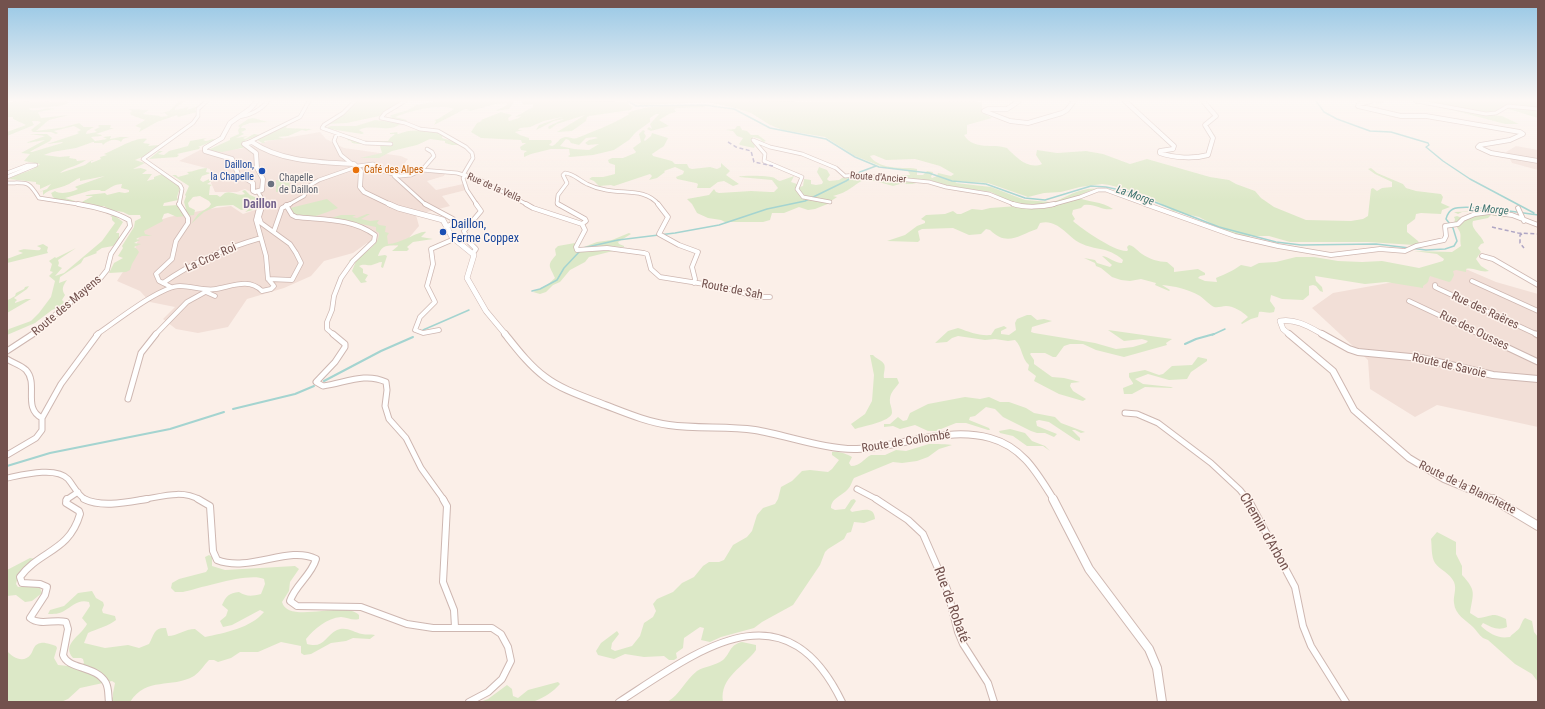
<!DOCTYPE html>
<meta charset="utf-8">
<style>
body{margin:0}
#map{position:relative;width:1545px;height:709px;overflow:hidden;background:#fbefe8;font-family:"Roboto Condensed",sans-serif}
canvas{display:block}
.frame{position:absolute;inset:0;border:8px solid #73524e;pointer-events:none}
</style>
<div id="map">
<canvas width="1545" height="709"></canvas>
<div class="frame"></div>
</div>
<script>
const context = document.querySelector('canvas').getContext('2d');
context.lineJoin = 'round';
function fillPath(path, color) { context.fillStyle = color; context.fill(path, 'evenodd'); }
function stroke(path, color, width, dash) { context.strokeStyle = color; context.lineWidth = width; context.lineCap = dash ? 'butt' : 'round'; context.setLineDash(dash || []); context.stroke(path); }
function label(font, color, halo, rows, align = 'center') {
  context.font = font + ' "Roboto Condensed",sans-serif'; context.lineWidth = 3; context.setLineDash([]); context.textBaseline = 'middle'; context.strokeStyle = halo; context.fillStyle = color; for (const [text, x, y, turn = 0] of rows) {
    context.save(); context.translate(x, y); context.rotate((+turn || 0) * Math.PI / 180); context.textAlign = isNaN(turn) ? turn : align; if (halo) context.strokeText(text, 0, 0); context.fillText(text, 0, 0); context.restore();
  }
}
fillPath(new Path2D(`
 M320,132L326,139L344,148L401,156L405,158L408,159L404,164L407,167L405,172H440L445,174L444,176L427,181L436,190L463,184L466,190L442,196L450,206L416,215L419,226L402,246L367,243L353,253L324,261L311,276L284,288L247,299L228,327L198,333L176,329L163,319L175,307L150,302L140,291L117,281L132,258L140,234L154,222L169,217L215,208L231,206L243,214L255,210L259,196L245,189L237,192H215L211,183L210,169L179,161L200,150L240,149L268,141Z
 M1516,146L1538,150V170L1512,163L1506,152Z
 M1461,267L1496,282L1538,294V427L1437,405L1415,417L1370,389L1368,360L1312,308L1333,293L1438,274Z`), '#f2dfd7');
fillPath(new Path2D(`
 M19,101L69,102C60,109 40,106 28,109C38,113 46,106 55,109L38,112L41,118L69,115L49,120L36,131L66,127H64L79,123L84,127H94L87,131L86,134L97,132L94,130L100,127L98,126L99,125H111L110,128H114L96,134L102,135L101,136L91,137L95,141L107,139L103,137L111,136L110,139L120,137H129L123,139L121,142C116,138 108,140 103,145L102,143H94V142H93L76,148L52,152L44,155L60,157L70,156L69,158L76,159L77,161L86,160C79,166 64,168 60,173L85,165L92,160H94L91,161V163L101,159L100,157L107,155L104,154C115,150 137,136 147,139L143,143L150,144L148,146L159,145V146L153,149L147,155L135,160L145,163L133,169L141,168L147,170L142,174H152L147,181L154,179V177L162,174L177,182L180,188L177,197L178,200L164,203L163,206L178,205L184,210L186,209L184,202L186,196L185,195L189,186L172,175H176L178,177L189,174L187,172C193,172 200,168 207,168L206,172L211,173L202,176L200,180L203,182L209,179V181H212L207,184L212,185L210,186L209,195H217L220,197C222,196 223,194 225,193C232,190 238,197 245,194L242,191L245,190L250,195L257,198V202L252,208L253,210L245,212L249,209L241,210L233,205L217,206L204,212L191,224L198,214L209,207L211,204L209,201L200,196L193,197L188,203L189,207L195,210L194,215L177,217L168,213L164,214L162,219L163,221L144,231L145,234L152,236H142L136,239L140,240L134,243L141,244L134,247L137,249L139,252L132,264L130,270L126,272L109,273L114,263L123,258L118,256L123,248L122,246L134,227L135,221L141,218L140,215H129L123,212L110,210L104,206L98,207L93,204L80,203L93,196H85L87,195L105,193L107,195L119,192L125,193L129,192V190L121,188L122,184C114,184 110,188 105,191H101L100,190H92L65,198L75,201C70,202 57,202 54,198C52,197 52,194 51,193L55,191C61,195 72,192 78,189L75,187L77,186L105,176L80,181V178C76,179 73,182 69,184C60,189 50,188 43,195V191L39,192L47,189L51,184L40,189V185L36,184V182L9,179C18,173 32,172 40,164L24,161L30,154L21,153L45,140L27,143L28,142L45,136L29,134H47L52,138L50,141L33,150L30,152H32L62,143L63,142L47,144L77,134L79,133L77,132L81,130L74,126L54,131L58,133L56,134L51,132H33L31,130L41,122L37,121H32L34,125L7,136V132L26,125L13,119V117H7V103Z
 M179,101H185L175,108V110L189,107L187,110L198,106L195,110L197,112L178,117L177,115L157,122L139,132L141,128L135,126L145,120L131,115L130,113L132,111L128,109L149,110L143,114L161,116L159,117L168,116L165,113L158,114L169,111Z
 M356,101H405L379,116L347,123L328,124Z
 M439,101H512L514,102L509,109L497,111H495L507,105V103L496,104L470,111L467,110L470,109H465L434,125L436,121L434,120L438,119L454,109C440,103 408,111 395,117L407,120L406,121L387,118L392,117L390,116L391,115L408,110L416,105Z
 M523,101L982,102V112L992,118L967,125V134L964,135C974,151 993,143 1007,148C1016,157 1028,170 1042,164L1036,155L1037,150L1057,153L1086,151L1103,154L1130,164L1147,159L1210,177L1229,180L1236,184L1255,191L1261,198L1274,207L1306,220L1351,221L1363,219L1368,216L1371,189L1373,188L1377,191L1382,188L1392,187V182L1375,174L1368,169L1371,168L1377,173L1403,184L1406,188L1416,191L1441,194L1443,197L1441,203L1450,207L1442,210L1441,214L1421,213L1416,214L1415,219L1407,225V232L1418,241L1419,243L1414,245L1368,242H1290L1269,236H1250L1249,238L1228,232L1199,217L1173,211L1160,203L1134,191L1109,185L1102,184L1080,187L1061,192L1044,193L1028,197L988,183L955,181L956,183L991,187L1025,200L1050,202L1038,207C1043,208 1050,209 1055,205L1053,202C1062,199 1070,194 1079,191C1106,183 1127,196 1152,202V203C1133,203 1116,185 1096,189C1089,190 1082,195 1075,197C1087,202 1102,201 1113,209C1102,211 1095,203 1084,205L1081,208L1073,210L1072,214L1075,219L1073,221C1082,229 1115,252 1127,251L1128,250L1127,247L1129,245C1136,247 1137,251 1142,254C1149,259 1159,262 1167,262L1174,268V272L1198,269L1205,273V275L1200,276L1198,278L1205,281L1217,282L1216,278C1225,274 1233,271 1241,265L1251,267L1259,263L1276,262L1296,257H1314L1338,261L1362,262L1382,261L1419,268L1443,261L1444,259L1437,254L1414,251L1452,252L1461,246C1459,234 1464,235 1454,224L1455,219L1454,217L1457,216L1462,218L1476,212H1462L1458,214L1454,212L1485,211L1505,218L1491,215L1488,218L1473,221C1470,229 1482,235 1484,243L1481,244L1478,248L1481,252L1476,259L1481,266L1489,271C1480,273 1474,267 1466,269V272L1456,270L1453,271L1454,275L1451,281L1449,282L1430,276C1427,281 1431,281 1423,286V288L1386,282L1365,284L1315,276L1316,281L1322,287L1323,292L1320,291L1316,286L1313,285L1309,286V295L1303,300L1282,299L1271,295L1270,301L1275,308L1274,312C1268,314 1264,311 1259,312L1258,317L1251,319L1242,324L1241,323L1248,317C1243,312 1234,306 1226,306C1222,306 1218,308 1214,307C1211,306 1204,299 1200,296C1188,289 1174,286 1162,285L1170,290L1169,291L1155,285L1156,283L1141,279L1130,281L1121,280L1112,277L1101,268L1096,266L1095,263L1084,258L1095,260L1097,263L1110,267L1112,265L1102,256C1110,257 1114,263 1122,263L1123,260C1107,246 1096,251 1080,243C1067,236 1057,218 1040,223L1037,229C1019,235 1007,247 990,230L986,229L981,234L969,235L953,228L922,229L918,231L920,240L918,242L887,241L905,235L917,226L925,223V221L921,219L926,215L945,214L953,211L957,214H961L972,209L982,210L990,208L1018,206L991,192L943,185L930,180L912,184H900L893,186L875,181L863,180C850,188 848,192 833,196L837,197L831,201L830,203L815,209L808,210L799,207L784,213H772L770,220L763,222H725L721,220L708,218L697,213L692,204L687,199L709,195L714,189L716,192L719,193L751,191L771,192H774L778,188L772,180L739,177C741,175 766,176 771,177C775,177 776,180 780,181L794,176L791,182L797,184V188L803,186L804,179L811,180V184L816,185L822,184L823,182L817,172L819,167L827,170L830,175L827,179L829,181L839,180L845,176L896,179L903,175H910L908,171L883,167L855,156L825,137L783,130L770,125L751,113L736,108L708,102L642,105L631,102L628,104L633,107L631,110L589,116L587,117L586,121L572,131L557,132L585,115L557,124L550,129L548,128L549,126L564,119L554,121L536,130L539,125L562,117L544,121L530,127L520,128L518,130H523L515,132L520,135L529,138V140H551L552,142L549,145L552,146C557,144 558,140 562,138C568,135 572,140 577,138C594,131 611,125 628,115L629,114L628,113C644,105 689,103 707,107L677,108L674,109L676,112L669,114L659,120L669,126L651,131L647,129L649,127L652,129L650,124L659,114H656L650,118V122L636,132L629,140L614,150L593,155L570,157L568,156L570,155L569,149H551L531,154L524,157V153L527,151L521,150L520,147L526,143H522L521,140L481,138L471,132L477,123L482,121L481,120L501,112L512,115L508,118L509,121L519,118L521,116L515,117L533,107V104L524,105L522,103ZM595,137L598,138L589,140L585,143L588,145L599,144L589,150L574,149L560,146L566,139L569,140L571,143L579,145L586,138ZM874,155L886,160L915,159L940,166L954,174L951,176L938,173L937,176L932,178L931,177L933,172L927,171L923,175H917V169C913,168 912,168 908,168C895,168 877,167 870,156Z
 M1418,101H1538V118L1502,107L1497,111L1483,114L1502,116L1519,124H1505Z
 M253,118L268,122L250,123L242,126L241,128H245L246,130L241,132L244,134L236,138L248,136L243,138L245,139L254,134L260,135L246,140L242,144L255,151V158L254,153L248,151L247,147L222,152L211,151L210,149L230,140V138L239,134L238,130L240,127L238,126L248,119Z
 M375,120L402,123C389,134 370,123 359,130L364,133L362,134L330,129L327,127L331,126H356Z
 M289,123L286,128L312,129L306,131L302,130L288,136L278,137L284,139H283L264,141L265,143H262L256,139Z
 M737,126H740L742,130L747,131L751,135H758L766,141L763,142L760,139L753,137L752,141L755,146L754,148L740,145L739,144L743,138L737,136L733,131L726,130L735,129Z
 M422,130L439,132L438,134L443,135L442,138L456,142L459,145H452L445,143V141L430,139L417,145L392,151L379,158H360L382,153L380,146L382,144L396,143L358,144L352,143L351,141L347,140L349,138L370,142L388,141L390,138L395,134H390V133L398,132L397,133L398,134L408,131Z
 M643,130L645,131L644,133L646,136L644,140L645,141L651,136L652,133L668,138L664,146L652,154L653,156L672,161L675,164H687L689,168L692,169L710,167L717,169L721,167V163L730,171L726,175L739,184L733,186L724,181L718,182L710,188H697L698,184L696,183L677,179L676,177L683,174L684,171L675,167L664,171L665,172L657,178L649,180L652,176L650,174L614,186L611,185L599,186L594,181L589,179L592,177H603L615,174V165L609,163L608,160L612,158H623L635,153L636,152L633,148L641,142L639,134Z
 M207,138L203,140L206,141L213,139L216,140L198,147H200L199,149L177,154L179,155L177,157L149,159L159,151H163L158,154L164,155L169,151L188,146L190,141Z
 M289,179L290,189L276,192V180Z
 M327,199L338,208C326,212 295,228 290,208Z
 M367,214H370L361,219L370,221L379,220L377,223L379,225L386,226L385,232L389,233L387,236L388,244C401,244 420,230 426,232L421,237L433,239L413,242L407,247L409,249L407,251H392L398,246V245C385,246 382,245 378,256L385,255L387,256L383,268L381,267L382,262C378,262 376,264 372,265C367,266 364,263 359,266L363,269V273L368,275L365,280L367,282L361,283L352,271L356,261H349C352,257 356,258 360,256C368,251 380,242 379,233L376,231V227L331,218L341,215H356L352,217L357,218Z
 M114,215L123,222L116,233H119V239L113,246L102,248L96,252L97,253L84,258L81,263L60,277L59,283L67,280C63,286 61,289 65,295L62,300L64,302L61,306L52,310L35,323L7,335V332L9,329L31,321L39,313L51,297L55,281L49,276L53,272L50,271L52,264L49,261L55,257L56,258L76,248L58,260L59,263L58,266L62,268L55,276L64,273L102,241L115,223L112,220V217L110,216Z
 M629,233L631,234L618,242L619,244L624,246V247L605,246L582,252L598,249L613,251L589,257L585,262L570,270L560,282L553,285L546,292L540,294L533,292L547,285L555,278C550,266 546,266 556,255L555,249L558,246L575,243L577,244L574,249L576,250L597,242L612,240Z
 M43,244L48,247L47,251L48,253L7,263V259L23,253L18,251C25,247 32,251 40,250L41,248L37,246Z
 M29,286L27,289L14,298L17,300L15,302V303L26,299H31L7,313L8,300L15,296L16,293L24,289L25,287Z
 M1027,315H1031L1037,320L1044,319L1052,321L1032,327L1031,332L1034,333L1095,343L1116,349L1133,347L1146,343L1148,341L1142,339L1124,341L1108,330L1172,339L1166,343L1167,345L1124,357L1096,350L1083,344H1070L1064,346L1056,357H1053L1045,353H1031L1030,354L1034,360V364L1052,377L1064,378L1080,382L1071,383L1070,386L1073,391L1086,399L1083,401L1059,394L1034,381L1036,376L1028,370L1029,365C1021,358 1023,348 1015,340L1008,341L995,339L985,340L958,336L952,338L947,342L935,343L948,331L958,328C970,332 978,336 991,335L995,329L1004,326L1007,328L1001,331V334L1009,335L1016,330L1015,323L1017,319Z
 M870,355H873C876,359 882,360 884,364C886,368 883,374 884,378H897L899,383C894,390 889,393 890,403C891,406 892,410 892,413C890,422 863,426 855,429L851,424L865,414L872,401L874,375Z
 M1198,357L1207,359V361L1191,372L1187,379L1169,380L1148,374L1135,379L1143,384L1171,387L1173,388L1145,387L1132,394H1124L1123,388L1133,384V383L1129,377V373L1145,370L1159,375L1163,374L1172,366L1192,365Z
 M965,397L980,399L989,397L1000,402H1009L1026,408L1034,413L1055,417L1061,423L1085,432L1081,433L1075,430H1072L1080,438V441L1076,440L1049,422L1039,420L1036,421L1037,426L1057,434L1054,437L1045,433H1037L1031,431L1003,417L995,409L986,407L975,416L970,417L969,420L989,428L990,430H988L966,423H956L936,431H928L915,425L900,429L893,426L884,427V424H890L898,417L903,421L907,420L910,413L928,404Z
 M1010,429L1025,433L1032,441L1045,446L1050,451L1043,446H1027L1013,436L1000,433L999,431Z
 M929,444C935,444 949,444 952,445L939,449L928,457L917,461L902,463L893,462L854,478C852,481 851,486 848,489C842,496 831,498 831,508L835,510L845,509L851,500L854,499L856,501L850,510L852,512C861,511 874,505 875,519L864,523L854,522L851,532L847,533L844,539L828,549L825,552L820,565L793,605L762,622L754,628L721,637L710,642L701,640L704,628L700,627L684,638L683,648L676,653L677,658L674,660H669L664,656L644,657L625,654L614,659L598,655L596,651L601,643L617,631L619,634L612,643L611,649L615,651L632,646L640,636L644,623L653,617L656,611L653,604L657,599L673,592L682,583L694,577L703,566L709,562H719L724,560L733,545L747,537L752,531L757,515L763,508L775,504L778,499L781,487L792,481L802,471L810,470L828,472L832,469L839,460L832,455V452C838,451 847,454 852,457L849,463L851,466C861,466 863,459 871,455H885L896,450L906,451Z
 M1437,532L1456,542V554L1462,566V575C1477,591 1473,593 1470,613L1478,618C1492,617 1491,611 1506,619L1507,627C1498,631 1491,627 1483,623L1481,626C1490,634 1498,639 1510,637C1513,633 1518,631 1520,627C1522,623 1522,621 1525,618L1532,621L1534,632L1538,637V682L1532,674L1515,664L1488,640L1483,638C1479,635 1476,630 1473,627C1466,620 1455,615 1454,603C1453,596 1457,589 1454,582C1450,573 1440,570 1435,563C1431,557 1432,546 1431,539Z
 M209,555L212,557V566L225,570L295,566L299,569L290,582L289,591L282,602C288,625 344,600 359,615V619C352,621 347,617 341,617C327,618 314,629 306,639L307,644C324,649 325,636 337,630C346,626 353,632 362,634C366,635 370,634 375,635L370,639L353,638L346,641L331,643L311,654L304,655L301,653V646L281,642L258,652H240L231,658L218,662L214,660H209C204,665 200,672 194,676C171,689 147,676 130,702H101L111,699L113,697V693L115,683L112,681L80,688L68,699L61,702H7V651C13,658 24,664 31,654C34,649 34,644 41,643C45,642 52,645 56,646L57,648L54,658L58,665L79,667L84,663L83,659L81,658H73C61,644 81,636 87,624L82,618L90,606L89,602C78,599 73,606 64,611C59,614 54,614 48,614L50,610L64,606L78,593L92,591L96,598L103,602L104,605L102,610L103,613L115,616L116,620C109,626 96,629 88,633L84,643L105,648L128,645L139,648L149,644C154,635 154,627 166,628L168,636C177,636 185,629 195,629L205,637C224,633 251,628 264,612L260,610L232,625L223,627L220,621L226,616L228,610L222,605C226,596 229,593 239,592C247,597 252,596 261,594L265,584L264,579C249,572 201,588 183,592H175L171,588L172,583L179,579L206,572L208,569L205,557Z
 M30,558L37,559L18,577L16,584L18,587L34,586L40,588L42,593L32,601L25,602L16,595L7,596V570Z
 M742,642L756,645V650C745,666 719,677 723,702H667C680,695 685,680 697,671C705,666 715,666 723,660C731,653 729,645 742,642Z
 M558,682L560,684C553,692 545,697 535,701L480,702L488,699L507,685L512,689L513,696L518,698L528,690Z`), '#dce8c7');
stroke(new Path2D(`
 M628,101L636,106L704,105L734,109L770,128L826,139L855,157L879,167L929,173L952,181L986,184L1025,198L1045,200L1091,186L1106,187L1129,192L1219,227L1276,242L1301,245L1376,244L1426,250L1445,249L1454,246L1457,241L1453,228L1446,219C1447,215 1449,211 1453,209C1464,203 1523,213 1538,215
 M1316,101L1324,112L1337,119L1370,131L1391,132L1428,143L1429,145L1426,147L1443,161L1470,179L1534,213
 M583,248L618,240L675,233L719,225L767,209L805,201L846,181L860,172L876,166
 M532,291L540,289L557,280L564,268L580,251
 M423,330L469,310
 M1212,335L1225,329`), '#a4d4d0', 1.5);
stroke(new Path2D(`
 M1185,344L1196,339L1214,334
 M324,381L381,351L413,337
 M233,409L295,394L314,386
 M7,466L50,453L170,429L224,412`), '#a4d4d0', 2);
const minorFar3 = new Path2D(`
 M355,101L343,113L324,125L322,128L365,143L391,144
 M405,101L385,113L381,118L405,123L420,129L438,131L466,147L472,153L473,158L463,175
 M1377,101H1381
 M1416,101L1486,114L1496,113L1508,106L1538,109
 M238,117C249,116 261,110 268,101
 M337,133L334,141L341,155L351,163
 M249,142L300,117L309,101
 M358,166L373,164L383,171L400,176L411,175L422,170L457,173L480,180L528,205
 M422,170L434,156L432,152L427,149
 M7,173L28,165H36L7,177
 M466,175L463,178L467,190L477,205
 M394,176L426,205
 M7,183C27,183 28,180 39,198L84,205
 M258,192L261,197L259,205
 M830,202L803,197L797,189L802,177L764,161L765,154L753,140L770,147L802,154L836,168L845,176L856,175L929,182L946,187L989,194L1016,205
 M179,205L182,189L180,185L143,159L193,123L198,116V109L207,101
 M288,205L304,196L309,186L319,180L359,166
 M559,205L557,203L558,195L567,183L563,175L565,173C573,173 580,181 587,184C593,187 600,189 606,190C624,194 646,188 659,205
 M1051,205L1080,197L1098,190H1106L1147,205`);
const minorFar2 = new Path2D(`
 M425,204L453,219L452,224L447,226
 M526,204L533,208L582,224
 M558,204L585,219L586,221L582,224
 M658,204L668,217L659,234L679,245L698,252L692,267L695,279L694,283
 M1013,204C1025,208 1042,207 1054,204
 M1145,204L1235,236L1278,246L1331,255L1380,249L1405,251L1416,246L1444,240L1446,236L1445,226L1458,224L1463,219L1475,214L1490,212L1512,215L1538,225
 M286,205L292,215L296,217C323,220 352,218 375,235L374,241L353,261L341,278L334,296L332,310L327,322V329L334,335
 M258,207H262L259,217L261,223L290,244L296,253L301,263L292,280L268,279
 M1518,208L1524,221
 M582,224L585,230L576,247L577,250L607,248L644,253L647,254L651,269L660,277L723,287L757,297H770
 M274,231L282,208L290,204
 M473,253L476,249L468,241L464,231L481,211L476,204
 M1482,256L1493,259L1538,285
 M1472,281L1538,311
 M163,283C193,262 226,248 261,238
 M1435,285V287L1439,289L1538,335
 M171,287L159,281L156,274L172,259L176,241L188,223V218L179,204
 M206,292L215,296
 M1409,301L1481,335
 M439,330L423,333L415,330L420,317L435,302L427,286L433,264L431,249L454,239
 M31,335L41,329L57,313L99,280L107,270L111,254L130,226L129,220C113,211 96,207 78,204
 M96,335C114,323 160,286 180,286C192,286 204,291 216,289C233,286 249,278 262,291L271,289L274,286L268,279L266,256L256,220L260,204
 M155,335L187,302L207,291`);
const minorFar1 = new Path2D(`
 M333,334L345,344V347L335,362L316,382L323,386C345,383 365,372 386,382L387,390L385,406L389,419L406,438L421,468L444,500
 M1479,334L1538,362
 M1536,334L1538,335
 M7,351L33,334
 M7,359C13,363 21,365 26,370C39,384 22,408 42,418L61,384L98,334
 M128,399L141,353L156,334
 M1125,413L1137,414L1158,423L1211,463L1240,490L1248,500
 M7,455L36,438L42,430V418
 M7,478C22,475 56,466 68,479C74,486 77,495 86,500
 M857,489L878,500
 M66,500L78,492
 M140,500C161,497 181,489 200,500`);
const minor = new Path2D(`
 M67,499L66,503L79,511L80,514C69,552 40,550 20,577L22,583L40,584L47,587L45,595L30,618C40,626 54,619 66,622L68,629L63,655C68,670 96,665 106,683C109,689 108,696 109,702
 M84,499C102,508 128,502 147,499
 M198,499L210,506L213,551L217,560C250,573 288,545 316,559C311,576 295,585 290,601L297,606L361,607L407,624L433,628H492L501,634L508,647L511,661L502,679L488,692L469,702
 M443,499L447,506L443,582L454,610L455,627
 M876,499L908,520L923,534L947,589L958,632L963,644L988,683L994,702
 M1248,499L1295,587L1303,626L1311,646L1346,702
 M619,702C698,651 784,582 842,702`);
const tertiaryFar3 = new Path2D(`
 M257,101L250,109L230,123L222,138L205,148V151L232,159L238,174L253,183V191L255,192L262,190L263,179L257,168L256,153L244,144L252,142C281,162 320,162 354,164L361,171L360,187L364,192L391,205
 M1019,101L1007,109H988L984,111L1010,121L1028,123L1062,113L1067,110L1074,101
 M1125,101L1174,146L1173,149L1160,151V153C1174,158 1194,159 1208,155L1213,138L1205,125L1216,116L1203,101
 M1371,101L1359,104L1358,106L1401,116H1426L1520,132L1523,134L1510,140L1480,145L1478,147L1491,153L1538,161`);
const tertiaryFar2 = new Path2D(`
 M389,204L398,208L443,220L452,237L474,255L467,278L486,311L506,335
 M1290,335L1283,329L1280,321C1296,318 1311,328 1324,335`);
const tertiaryFar1 = new Path2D(`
 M505,334C517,349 529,365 545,377C562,390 585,397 605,405C626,413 647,422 669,425C698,429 727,426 755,430C786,435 826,450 857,449C901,447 946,426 990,438C1023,447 1037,473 1054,500
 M1289,334L1333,371L1354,410L1409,458L1444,479L1495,500
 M1322,334L1349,349L1358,352L1421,358L1493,375L1538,379`);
const tertiary = new Path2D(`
 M1053,499L1089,569L1149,649L1157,668L1162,702
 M1493,499L1538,526`);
stroke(minorFar3, '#ceb7b1', 4.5);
stroke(minorFar2, '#ceb7b1', 5.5);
stroke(minorFar1, '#ceb7b1', 7);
stroke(minor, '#ceb7b1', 8);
stroke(tertiaryFar3, '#ceb7b1', 5.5);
stroke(tertiaryFar2, '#ceb7b1', 6);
stroke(tertiaryFar1, '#ceb7b1', 8);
stroke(tertiary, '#ceb7b1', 10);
stroke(minorFar3, '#fff', 3);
stroke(minorFar2, '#fff', 4);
stroke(minorFar1, '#fff', 5);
stroke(minor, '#fff', 6);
stroke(tertiaryFar3, '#fff', 4);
stroke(tertiaryFar2, '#fff', 5);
stroke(tertiaryFar1, '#fff', 6);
stroke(tertiary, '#fff', 8);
stroke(new Path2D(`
 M728,142L736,147L751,151L754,162L773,166
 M1492,227L1518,233L1538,234
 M1522,234L1520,235V243L1524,248`), '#afa6c4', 1.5, [4, 2.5]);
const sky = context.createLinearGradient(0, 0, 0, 201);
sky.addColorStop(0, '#97c7e5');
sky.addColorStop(0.5, '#fdf8f5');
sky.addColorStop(1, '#fdf8f500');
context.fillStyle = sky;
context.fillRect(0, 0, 1545, 201);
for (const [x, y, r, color] of [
 [356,170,4,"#e8710a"],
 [262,171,4,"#1a4fb4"],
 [271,184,4,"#6b7280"],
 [443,232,4,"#1a4fb4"]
]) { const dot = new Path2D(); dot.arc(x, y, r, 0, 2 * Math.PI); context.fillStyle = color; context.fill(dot); stroke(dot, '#fef4ee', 1.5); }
label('10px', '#164399', '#fef4ee', [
 ["Daillon,",254,165],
 ["la Chapelle",254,177]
], 'right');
label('10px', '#c56008', '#fef4ee', [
 ["Café des Alpes",364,170]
], 'left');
label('10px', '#5b616d', '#fef4ee', [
 ["Chapelle",279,178],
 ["de Daillon",279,190]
], 'left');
label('10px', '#73524e', '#fef4ee', [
 ["Route d'Ancier",878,178,4],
 ["Rue de la Vella",494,188,24]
]);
label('italic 11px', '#427773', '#fef4ee', [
 ["La Morge",1135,196,19],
 ["La Morge",1489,210,5]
]);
label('bold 12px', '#77668f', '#fef4ee', [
 ["Daillon",260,205]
]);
label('12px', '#164399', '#fef4ee', [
 ["Daillon,",451,225],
 ["Ferme Coppex",451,239]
], 'left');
label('12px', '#73524e', '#fef4ee', [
 ["La Croe Roi",211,258,-24],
 ["Route de Sah",732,290,11],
 ["Route des Mayens",67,306,-40],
 ["Rue des Raëres",1485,311,25],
 ["Rue des Ousses",1474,331,26],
 ["Route de Savoie",1449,366,13],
 ["Route de Collombé",906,442,-9],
 ["Route de la Blanchette",1467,488,26]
]);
label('14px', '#73524e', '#fef4ee', [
 ["Chemin d'Arbon",1264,532,60],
 ["Rue de Robaté",951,605,70]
]);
</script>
